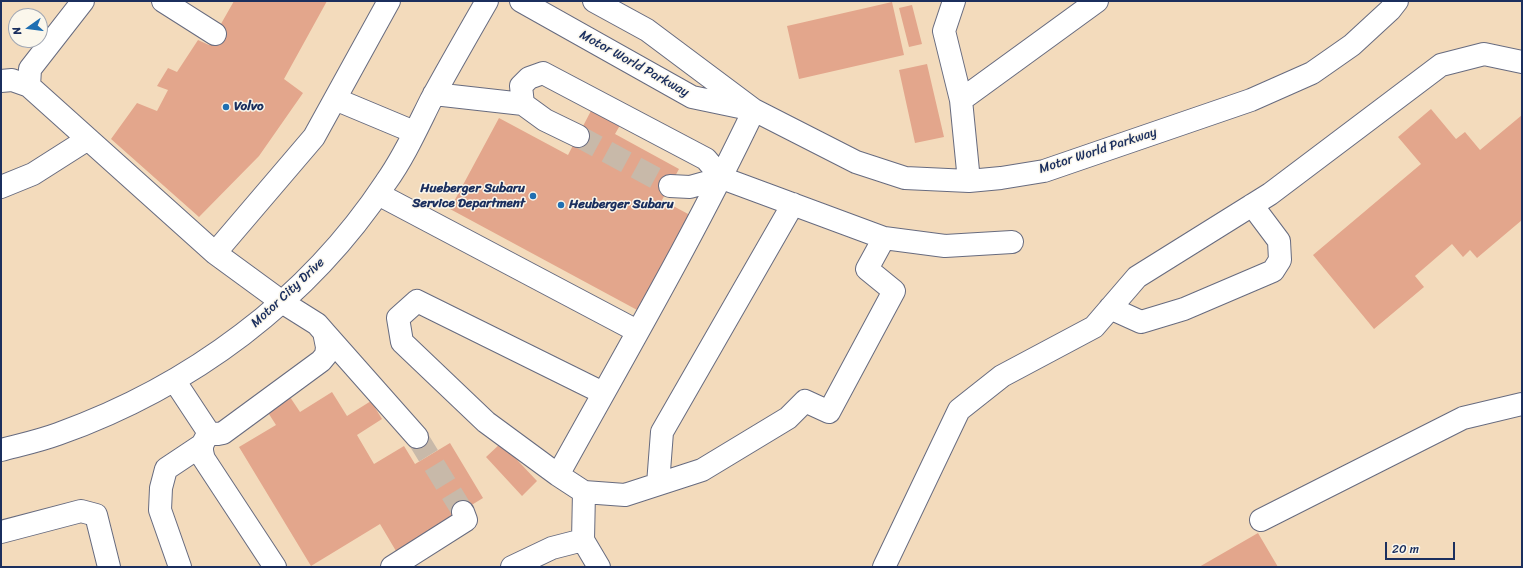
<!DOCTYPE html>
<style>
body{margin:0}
#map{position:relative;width:1523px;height:568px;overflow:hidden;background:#f3dbbc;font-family:Sriracha,sans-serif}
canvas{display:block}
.frame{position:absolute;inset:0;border:2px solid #1b2f5e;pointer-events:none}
.north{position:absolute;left:8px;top:8px;width:40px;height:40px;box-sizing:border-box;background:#fbf7ec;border:1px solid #a1a7b3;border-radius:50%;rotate:256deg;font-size:11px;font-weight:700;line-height:16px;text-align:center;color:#1b2f5e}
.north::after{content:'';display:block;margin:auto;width:14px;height:18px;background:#1f6fb2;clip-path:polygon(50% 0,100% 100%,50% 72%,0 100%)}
.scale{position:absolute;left:1385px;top:542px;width:70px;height:18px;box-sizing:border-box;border:2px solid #1b2f5e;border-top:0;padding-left:5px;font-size:12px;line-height:14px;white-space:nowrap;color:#1b2f5e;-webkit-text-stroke:3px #fbf7ec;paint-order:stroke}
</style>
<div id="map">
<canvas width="1523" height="568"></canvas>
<div class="frame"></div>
<div class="north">N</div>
<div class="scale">20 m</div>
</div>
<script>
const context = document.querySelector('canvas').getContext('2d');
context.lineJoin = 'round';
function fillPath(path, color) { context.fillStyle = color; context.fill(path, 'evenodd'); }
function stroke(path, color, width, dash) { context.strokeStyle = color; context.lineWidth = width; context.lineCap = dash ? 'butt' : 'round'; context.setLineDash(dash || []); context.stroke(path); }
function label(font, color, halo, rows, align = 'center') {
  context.font = font + ' Sriracha,sans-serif'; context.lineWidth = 3; context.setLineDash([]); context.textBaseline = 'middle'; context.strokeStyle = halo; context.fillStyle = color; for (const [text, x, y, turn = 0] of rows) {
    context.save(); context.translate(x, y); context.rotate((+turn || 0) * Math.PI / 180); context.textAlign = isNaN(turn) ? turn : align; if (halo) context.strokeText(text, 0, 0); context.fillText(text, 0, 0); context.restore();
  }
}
fillPath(new Path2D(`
 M234,1H327L284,79L303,93L259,156L199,217L111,139L137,103L157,111L168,90L157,86L168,68L177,72L198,40L209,45Z
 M892,2L904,55L799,79L787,26Z
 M912,5L922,44L909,47L899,8Z
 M927,64L944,137L915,143L899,70Z
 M594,105L623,120L615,134L679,169L662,200L690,215L639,311L450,209L499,118L568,155Z
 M1431,109L1456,139L1465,132L1480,150L1522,115V220L1477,258L1470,250L1463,257L1452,244L1415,276L1424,287L1374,329L1313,255L1421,164L1398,137Z
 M332,392L347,416L371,401L382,419L357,435L374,464L404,446L415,464L450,443L483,498L396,551L380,524L311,566L239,447L276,425L267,411L290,397L300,412Z
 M501,443L537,481L522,496L486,457Z
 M1258,533L1278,567H1199Z`), '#e3a68c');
stroke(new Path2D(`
 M578,136L670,186
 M417,437L463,512`), '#c8b9a9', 22, [22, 11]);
const minor = new Path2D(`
 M83,1L30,69L29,86L215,253L282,302L317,324L324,332L327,347L326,355L321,361L223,433L218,434L209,433L174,380
 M163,1L215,34
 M521,1L692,97L754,110L647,30L594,1
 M954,1L944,31L961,100L969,181
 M1,81L12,80L29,86
 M434,94L523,104
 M335,99L414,132
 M961,100L1097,1
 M578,136L545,120L523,104L521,86L529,78L543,73L706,159L722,178L690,187L670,186
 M1,187L33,174L88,139
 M378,194L637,331
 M884,238L945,246L1012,242
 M215,253L314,137L389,1
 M1110,308L1141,322L1184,309L1273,271L1280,260L1279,241L1252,205
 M324,332L417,437
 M603,393L417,301L398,318L402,342L486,422L558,475C625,354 695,234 754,110L856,162L905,178L969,181L1001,178L1044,171L1251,100L1312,73L1352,45L1390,10L1397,1
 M209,433C202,444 200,446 204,459L275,567
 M1,450C20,445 39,441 58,434C190,387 308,300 386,182C404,157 417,128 431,100C449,67 468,34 487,1
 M558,475L584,492L625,495L702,470L788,418L805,401L829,412L894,291L867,269L884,238L722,178
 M658,484L662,432L793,204
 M584,492L583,540L599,567
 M1261,520L1463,418L1522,404
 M1,532L81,511L96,515L109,567
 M180,567L160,510L161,488L166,469L202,445
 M392,567L466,520L463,512
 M512,567L552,548L583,540
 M884,567L959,410L1002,376L1094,327L1137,277L1270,194L1441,65L1484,54L1522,62`);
stroke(minor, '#676b7f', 24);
stroke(minor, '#fff', 22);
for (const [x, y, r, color] of [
 [226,107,4,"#1f6fb2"],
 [533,196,4,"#1f6fb2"],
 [561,205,4,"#1f6fb2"]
]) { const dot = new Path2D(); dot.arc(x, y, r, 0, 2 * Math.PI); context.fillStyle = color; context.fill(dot); stroke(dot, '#fbf7ec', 1.5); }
label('13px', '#1b2f5e', '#fbf7ec', [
 ["Motor World Parkway",634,64,29],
 ["Motor World Parkway",1098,151,-18],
 ["Motor City Drive",288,293,-43]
]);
label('bold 13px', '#1b2f5e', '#fbf7ec', [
 ["Volvo",234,107],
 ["Hueberger Subaru",525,189,"right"],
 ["Service Department",525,204,"right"],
 ["Heuberger Subaru",569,205]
], 'left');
</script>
